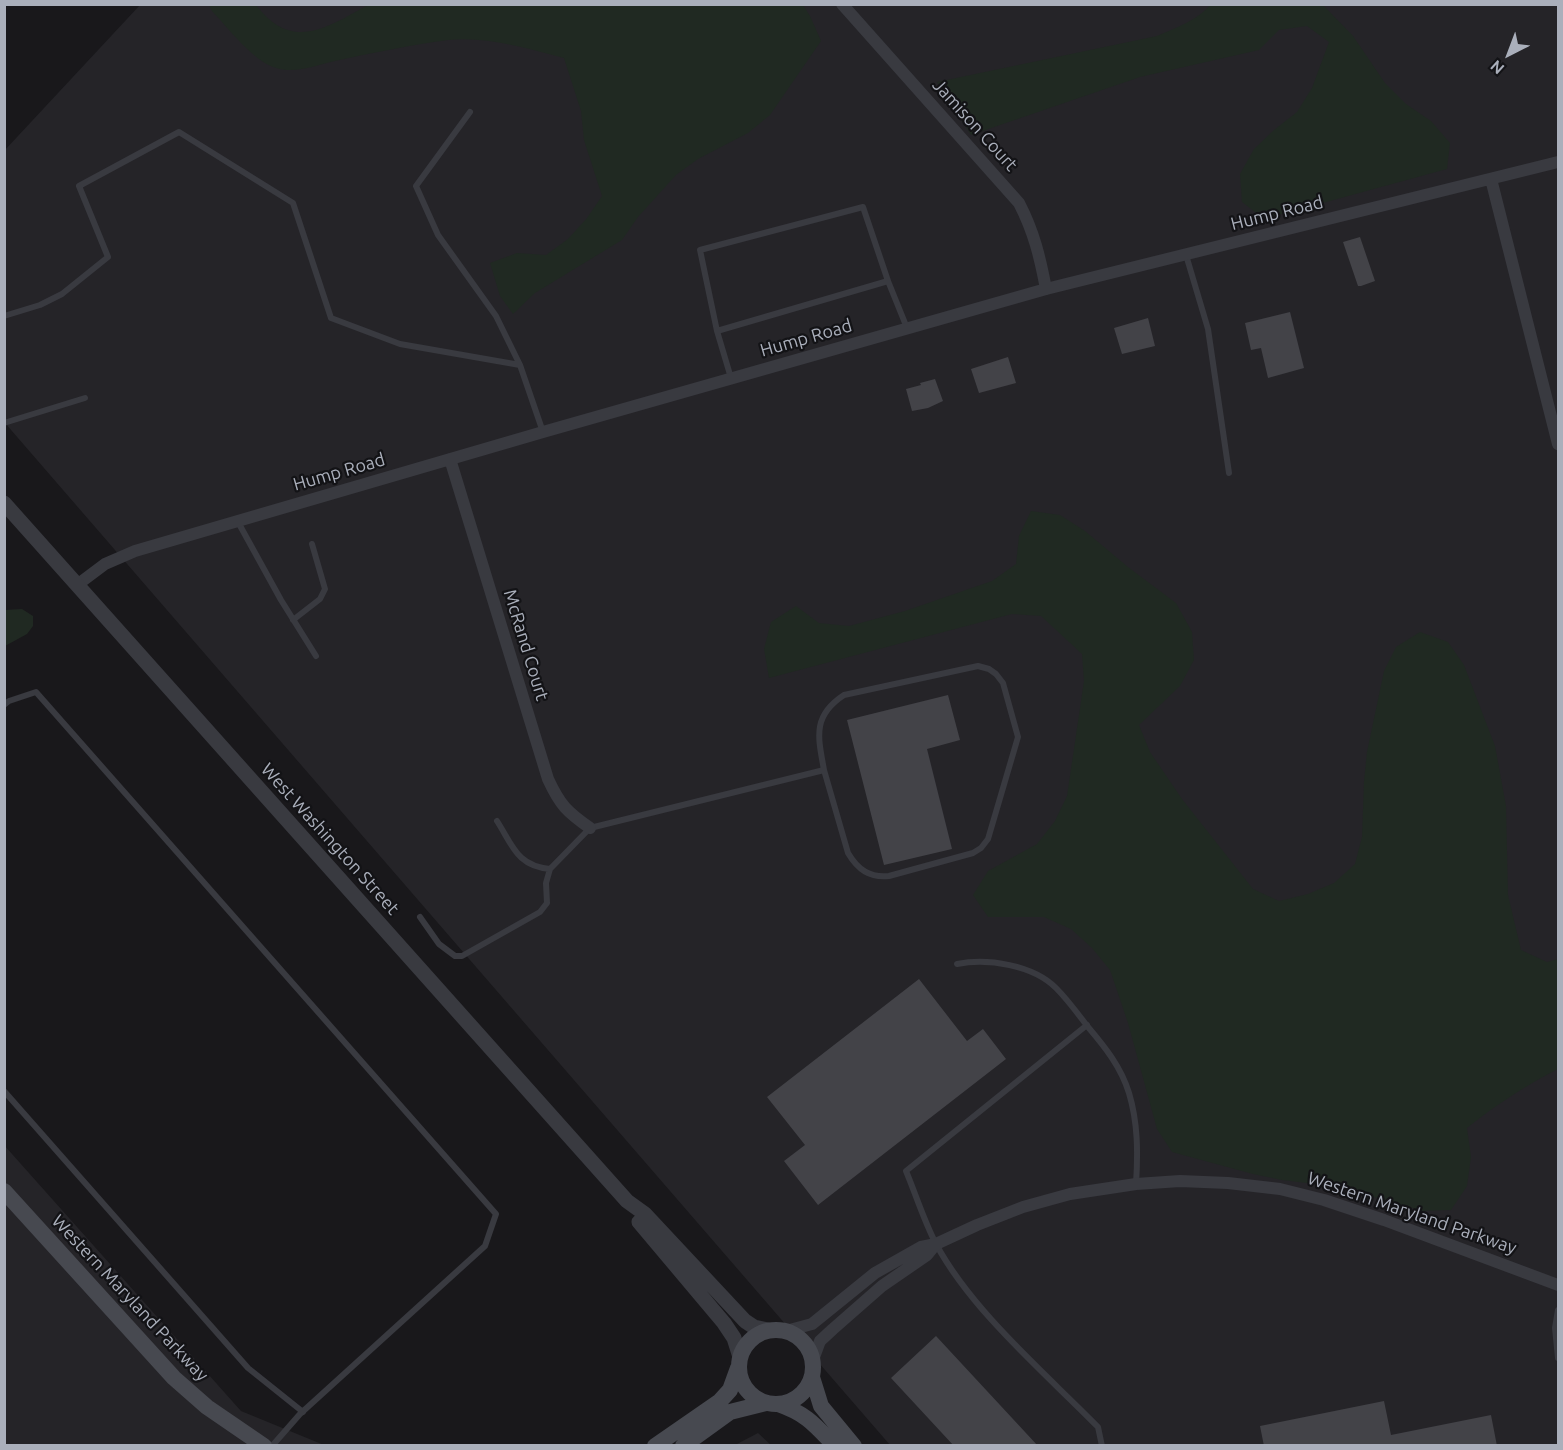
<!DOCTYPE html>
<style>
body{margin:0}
#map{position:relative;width:1563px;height:1450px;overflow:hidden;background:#19181b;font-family:Ubuntu,sans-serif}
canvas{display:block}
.frame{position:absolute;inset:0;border:6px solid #aaafbb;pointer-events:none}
.north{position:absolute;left:1479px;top:24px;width:60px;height:60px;-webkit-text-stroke:4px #131316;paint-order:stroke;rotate:222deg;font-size:16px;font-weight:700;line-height:24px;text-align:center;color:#aaafbb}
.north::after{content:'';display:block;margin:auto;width:21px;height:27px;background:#aaafbb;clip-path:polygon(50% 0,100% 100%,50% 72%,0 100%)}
</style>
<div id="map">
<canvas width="1563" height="1450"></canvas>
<div class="frame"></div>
<div class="north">N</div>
</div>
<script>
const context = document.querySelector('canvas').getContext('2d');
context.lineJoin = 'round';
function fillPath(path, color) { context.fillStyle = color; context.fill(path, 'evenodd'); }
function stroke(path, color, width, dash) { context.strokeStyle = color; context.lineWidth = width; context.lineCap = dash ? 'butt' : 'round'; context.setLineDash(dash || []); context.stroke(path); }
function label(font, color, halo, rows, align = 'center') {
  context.font = font + ' Ubuntu,sans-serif'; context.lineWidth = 4.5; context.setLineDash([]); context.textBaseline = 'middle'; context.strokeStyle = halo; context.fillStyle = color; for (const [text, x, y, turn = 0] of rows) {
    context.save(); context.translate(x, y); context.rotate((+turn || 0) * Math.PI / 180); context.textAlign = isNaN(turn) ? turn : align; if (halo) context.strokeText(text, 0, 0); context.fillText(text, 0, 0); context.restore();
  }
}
fillPath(new Path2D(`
 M140,5H1558V1445H890L5,423L4,151Z
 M4,1145L241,1411L324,1445H5Z
 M758,1433L771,1445H735Z`), '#252428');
fillPath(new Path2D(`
 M209,5H256C292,52 326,28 368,5H803L810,16L821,41L770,115L748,133L698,159L676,175L638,217L622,240L535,293L513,314L500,296L490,263L517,253L546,255L568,239L587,218L602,196L584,140L581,111L564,58C526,48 487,36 448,40C410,45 372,53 335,61C316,65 296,74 276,68C254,62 228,28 212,11Z
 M1210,5H1323L1353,36L1385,83L1406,104L1431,121L1450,143L1447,169L1264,219L1242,202L1240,174L1254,149L1274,130L1297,112L1312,88L1329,42L1307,26L1279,30L1259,50L1140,77L971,135L937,82L1157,36C1175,28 1198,20 1210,5Z
 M1031,511L1060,515L1085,531L1128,567L1176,603L1192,632L1194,660L1180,686L1139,725L1150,752L1182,799L1253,889L1279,901L1308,894L1334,883L1355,864L1362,837L1364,781L1367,752L1384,671L1396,647L1420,632L1448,642L1464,665L1495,746L1506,806L1508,895L1521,950L1547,962L1558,959V1069C1526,1085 1496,1105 1467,1128L1471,1157L1467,1186L1451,1210L1422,1211L1339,1187L1282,1180L1253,1174L1172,1152L1157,1129L1128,1023L1110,970L1092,948L1071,929L1044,917H988L973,895L988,871L1037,844L1055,821L1067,796L1084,681L1082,654L1041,616L1012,614L769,678L764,649L771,622L796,606L819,623L849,626L905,611L992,581L1016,564L1019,536Z
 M22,609L33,616V626L27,634L5,646V610Z`), '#202922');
fillPath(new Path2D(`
 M1360,237L1375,281L1361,286H1358L1343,242Z
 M1290,312L1304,368L1268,378L1261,348L1251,350L1245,323Z
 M1148,318L1155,346L1122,354L1114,328Z
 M1008,357L1016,383L979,393L971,369Z
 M935,379L943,401L928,408L912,411L906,389L921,385L920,383Z
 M948,695L960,740L927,749L952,849L884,865L847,720Z
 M919,979L967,1041L983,1029L1006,1059L818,1205L784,1161L805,1145L767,1097Z
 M936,1336L1038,1446H954L891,1378Z
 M1384,1401L1391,1435L1491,1415L1497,1446H1264L1260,1426Z`), '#434348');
stroke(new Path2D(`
 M470,112L416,186L438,235L496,316L520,365L543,432
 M1186,255L1208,329L1229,473
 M4,316L40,305L62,294L108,257L79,186L179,132L293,203L331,318L400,344L520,365
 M717,331L700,250L863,207L888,281
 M731,378L717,331L888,281L907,328
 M4,423L85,398
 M238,522L281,600L316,656
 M293,620L320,599L325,589L312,544
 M4,705L9,701L36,692L496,1214L485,1246L300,1414L272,1446
 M497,821C513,846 517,866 550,869
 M420,917L439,944L455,956H462L540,912L547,903L546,883L550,869L590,828L824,770L848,853C858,870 870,878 889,876L973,853L981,848L988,839L1018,737L1003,683L996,674L989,669L978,666L844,695C812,716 818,737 824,770
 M957,964C988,958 1033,965 1056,988C1068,1000 1078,1014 1088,1027C1105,1047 1121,1067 1129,1093C1138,1123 1138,1153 1136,1184
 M1087,1025L906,1171C916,1195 924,1221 936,1244C972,1311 1045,1373 1098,1427L1102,1446
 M4,1091L248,1368L303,1412
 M1558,1310L1555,1328L1558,1358`), '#393a40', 6);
stroke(new Path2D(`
 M842,4L1019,203C1034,232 1040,257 1046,289
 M1491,179L1558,444
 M450,459L548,779C560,805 567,812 590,828
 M77,585L105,564L135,551L543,432L1046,289L1558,162
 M786,1331L812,1324L875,1273L921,1247L936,1244L977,1225L1023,1207L1070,1194L1136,1184L1180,1181L1228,1183L1280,1189L1324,1200L1384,1220L1558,1285
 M813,1360L820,1341L833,1329L882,1286L927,1255L936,1244`), '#393a40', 12);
stroke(new Path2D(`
 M4,503L627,1201L645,1214L745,1321L754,1327L768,1330
 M639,1222L724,1323L734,1338L740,1357`), '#393a40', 15);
stroke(new Path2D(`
 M4,1191L174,1378L207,1407L264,1446
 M739 1367a37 37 0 1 1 74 0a37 37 0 1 1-74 0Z
 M812,1377L821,1406L854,1446
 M778,1404C807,1414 815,1425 835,1446
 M655,1446L720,1401L730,1390L738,1368
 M683,1446L730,1412L766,1403`), '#474950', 16);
label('18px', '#aaafbb', '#131316', [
 ["Jamison Court",975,125,48],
 ["Hump Road",1277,213,-14],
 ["Hump Road",806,338,-16],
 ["Hump Road",339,472,-16],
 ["McRand Court",526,645,73],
 ["West Washington Street",330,839,48],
 ["Western Maryland Parkway",1412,1213,19],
 ["Western Maryland Parkway",130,1298,47]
]);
</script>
